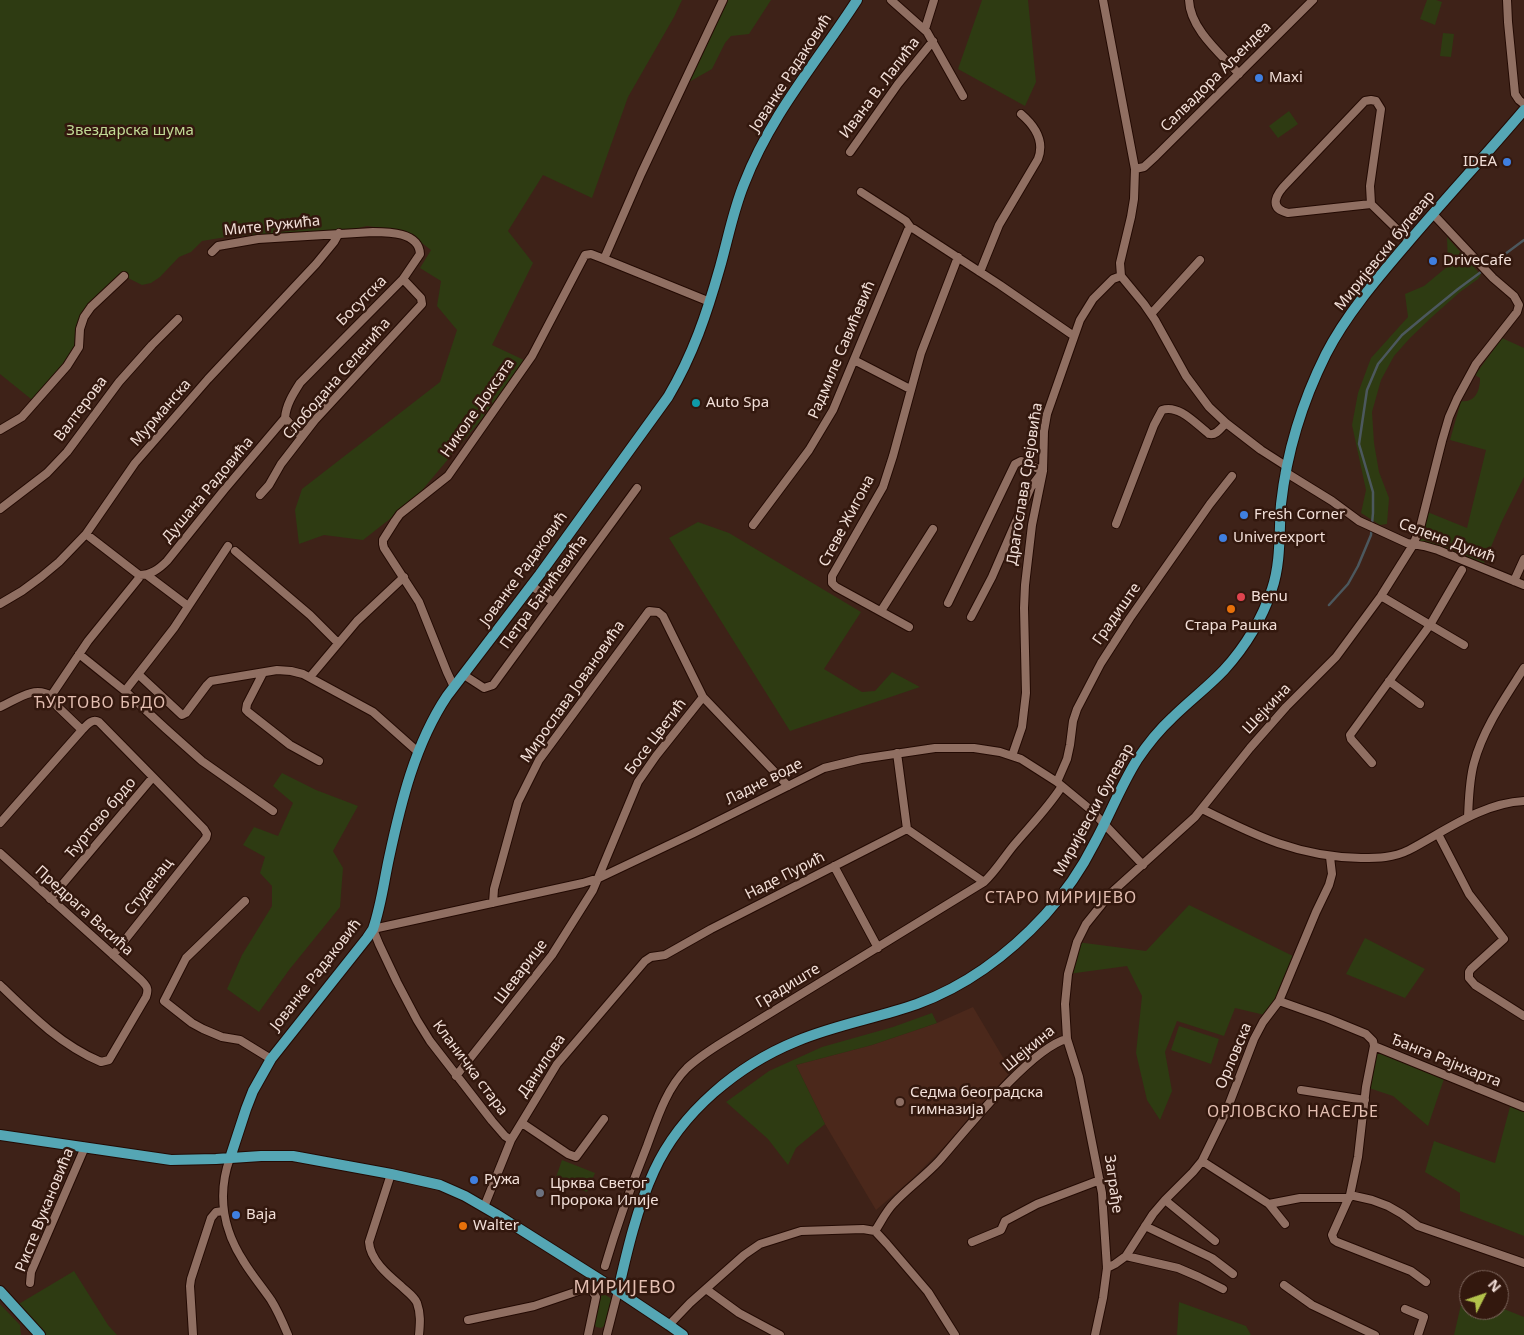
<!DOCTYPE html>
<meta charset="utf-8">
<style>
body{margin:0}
#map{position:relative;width:1524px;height:1335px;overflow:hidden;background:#3e2218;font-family:"Noto Sans",sans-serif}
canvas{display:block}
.north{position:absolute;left:1459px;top:1270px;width:50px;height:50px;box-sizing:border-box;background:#33180e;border:1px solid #7f685f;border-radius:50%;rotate:49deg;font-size:14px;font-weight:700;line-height:20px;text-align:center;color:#f2dfd8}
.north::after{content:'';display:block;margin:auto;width:18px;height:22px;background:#b3c24b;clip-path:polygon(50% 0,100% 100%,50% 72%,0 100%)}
</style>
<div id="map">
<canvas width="1524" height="1335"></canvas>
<div class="north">N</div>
</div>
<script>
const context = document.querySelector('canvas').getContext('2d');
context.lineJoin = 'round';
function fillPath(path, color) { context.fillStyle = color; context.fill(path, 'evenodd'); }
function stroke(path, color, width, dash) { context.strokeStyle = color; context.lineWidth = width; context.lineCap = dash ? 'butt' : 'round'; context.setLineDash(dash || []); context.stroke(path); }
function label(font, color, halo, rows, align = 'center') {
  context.font = font + ' "Noto Sans",sans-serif'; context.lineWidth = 5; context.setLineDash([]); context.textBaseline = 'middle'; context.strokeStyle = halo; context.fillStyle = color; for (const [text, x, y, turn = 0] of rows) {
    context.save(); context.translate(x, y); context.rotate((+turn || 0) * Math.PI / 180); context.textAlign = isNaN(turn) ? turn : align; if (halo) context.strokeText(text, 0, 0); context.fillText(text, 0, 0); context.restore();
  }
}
fillPath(new Path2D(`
 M973,1007L1011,1071L975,1116L913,1178L876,1210L825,1124L796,1065L872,1045L937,1023Z`), '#4b281b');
fillPath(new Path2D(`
 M0,0H682L674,17L628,97L592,198L543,175L508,231L533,263L492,345L524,360L481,420L413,501L363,540L324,535L299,544L295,510L302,489L440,382L457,330L437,306L441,281L420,268L431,250L406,231L367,226L354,229L226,237L202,241L191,252L179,257L160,277L151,283L142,285L124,276L84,317L79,347L36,403L0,374Z
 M723,0H771L749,34L731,36L725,43L712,69L682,86Z
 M982,0H1028L1036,82L1025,106L958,69Z
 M1427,0H1436L1442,2L1435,25L1420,19Z
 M1443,33L1454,34L1451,57L1440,56Z
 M1289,111L1298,124L1278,138L1269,126Z
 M1447,237L1481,275L1478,279L1460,292L1433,316L1410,338L1394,356L1381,380L1372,412L1374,443L1379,472L1389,498L1387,524L1380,525L1361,513L1366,490L1352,425L1358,393L1371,358L1408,317L1405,294L1424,286L1448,266Z
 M1502,338L1524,348V477L1502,521L1482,568L1413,545L1425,511L1467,528L1486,450L1450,440L1461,401C1475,403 1480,391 1480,378L1475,375Z
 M698,522L729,533L861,612L824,669L862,692L875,691L892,672L920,687L790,731L669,538Z
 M282,773L316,790L358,806L333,851L343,868L340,907L289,970L259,1012L227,989L242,955L272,906V886L260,873L265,857L243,845L254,827L278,836L293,803L273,786Z
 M1189,905L1297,958L1269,1016L1235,1008L1224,1036L1177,1021L1165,1052L1172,1091L1160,1120L1147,1100L1136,1053L1142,996L1127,966L1068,974L1077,942L1146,951Z
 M1365,938L1425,969L1405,998L1346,974Z
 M932,1013L937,1023L872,1045L796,1065L825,1124L796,1148L788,1165L768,1139L726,1102L769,1071L822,1047L893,1027Z
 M1179,1026L1219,1039L1211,1064L1171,1050Z
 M1374,1046L1445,1076L1428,1126L1393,1096L1366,1087Z
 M1511,1103L1524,1107V1236L1460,1211V1193L1425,1172L1434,1141L1495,1163Z
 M562,1160L595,1173L587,1192L555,1180Z
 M74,1271L108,1325L117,1335H44L17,1305Z
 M1465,1287L1469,1289V1310H1499V1307L1524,1317V1335H1454Z
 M602,1293L612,1299L606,1325L601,1328L596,1327L594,1323Z
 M1179,1302L1246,1326L1251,1335H1177Z
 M0,1304L20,1325L21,1335H0Z`), '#2e3b12');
stroke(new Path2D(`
 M1329,605L1348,584L1358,566L1371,535L1373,513V492L1359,444L1367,390L1378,364L1402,335L1426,315L1458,289L1524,240`), '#4c585e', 2.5);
const minor = new Path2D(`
 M891,0L927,32L963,96
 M1103,0L1135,169L1134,199L1131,217L1120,263L1121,276L1144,304L1155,320L1186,376L1209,407L1226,423L1261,450L1286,466
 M1189,0C1190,29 1221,54 1239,74
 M1507,0L1508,22L1515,94L1519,100L1524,104
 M925,29L934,0
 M850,152L898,84L933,41
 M1135,169L1144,167L1156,156L1313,0
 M861,192L906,221L911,228L914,229L1000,285L1074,336
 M1371,204L1370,186L1381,109L1376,101L1371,100L1365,101L1287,183C1277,193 1267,208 1288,213L1371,204L1409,241
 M212,252L218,246L258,239L373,232C388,232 419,232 420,254L403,279L300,383C293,394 286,405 285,418L302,437
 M604,259L710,302
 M980,272L999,225L1038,159C1045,141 1035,126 1021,114
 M1151,314L1200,260
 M854,360L910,389
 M0,430L22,417L67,366L79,347L80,329L84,317L91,307L124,276
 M1285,472L1332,501L1359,521L1407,543L1424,546L1438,550L1524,585
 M260,495L269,485L281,464L315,420L422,304L421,298L403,279
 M0,509L47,473L67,452L119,382L152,345L178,319
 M1116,524L1154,425L1162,410C1179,404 1196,424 1209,434C1216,436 1221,428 1226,423
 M753,525L809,450L833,410L908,230L911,228
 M86,534L139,575
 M235,551L310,615L338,643
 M139,575C151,575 159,569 167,561L224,490L285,418
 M147,575L188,606
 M1514,581L1524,559
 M531,585L553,602
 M1381,596L1464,645
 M948,603L1015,464L1021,461L1043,471L1031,487L992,577L971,617
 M0,604L22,591L41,577L59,562L86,534L135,463L208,379L316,264L334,242L339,233
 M881,611L933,529
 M909,627L836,587L832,583V576L883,487L893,456L921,353L958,257
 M79,654L125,691L165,728L202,761L273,811
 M263,673L247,704L246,710L248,712L290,745L319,761
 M138,674L182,715L186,713L207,685L211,681L277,670L291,671L303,674L373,712L418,752
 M464,675L484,688L493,685L637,488
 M310,677L357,621L404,577
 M1389,681L1420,704
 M454,687L447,672L419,602L384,548L383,544V540L395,521L400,514L448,476L532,356L585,255L591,254L604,259L641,174L723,0
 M125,691L174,628L228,546
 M51,696L88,641L139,578V575
 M51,696L57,706L82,730
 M0,707C16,700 34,685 51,696
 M897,753L907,829L984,882
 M1012,756L1022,727L1026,693L1024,608L1025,585L1032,525L1043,471L1044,431L1047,414L1080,320L1093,299L1113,279L1121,276
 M1372,763L1351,739L1350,735L1430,625L1462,570
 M1057,782L1067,759L1070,745L1073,721L1077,709L1101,663L1130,618L1210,504L1232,476
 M1202,809C1256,836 1299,857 1361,858C1378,858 1393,858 1409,850C1445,831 1482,803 1524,801
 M1468,817C1469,799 1469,781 1474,763C1483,729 1505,698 1524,668
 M0,823L82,730C87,725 92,718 99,722L204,829L207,834L206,838L113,955
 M1438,834L1469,894L1504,939L1471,969L1469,972V978L1475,985L1524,1016
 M0,853L141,980C147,986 149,989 146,997L109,1060L101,1062C61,1045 31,1015 0,985
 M834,866L878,948
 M50,899L153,777
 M245,901L186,958L164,1001L192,1023L203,1029L222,1037L240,1040L271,1059
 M493,903L494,889L518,802L539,760L649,611L658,612L663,616L703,697L788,786
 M1279,1001L1327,1018L1366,1034L1373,1041L1374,1046L1524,1107
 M1374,1046L1366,1087L1358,1157L1350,1195L1332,1235L1334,1240L1337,1242L1411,1271L1426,1282
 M456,1076L552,955L593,890L638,782L656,756L703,697
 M1301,1090L1365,1100
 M522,1123L568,1154L576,1157L604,1119
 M511,1140L505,1136L492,1121L430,1041L417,1020L397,982L379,944L373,929L583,883L599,878L694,833L824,768L861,759L935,748H974L1000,752L1021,759L1057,782L1091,810L1143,865
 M230,1158C217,1194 223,1230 244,1262C252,1275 262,1287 271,1300C278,1311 283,1323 288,1335
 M1202,1161L1269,1204L1285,1224
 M391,1174L369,1242C370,1260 388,1275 401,1286C407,1292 414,1296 417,1303C421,1314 420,1324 419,1335
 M1350,1195L1372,1200L1388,1206L1402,1214L1418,1226L1524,1263
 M1165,1200L1215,1241
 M1269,1204L1300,1198H1349
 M484,1207L511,1140L557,1064L645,961L651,957L665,955L711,929L907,829
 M1145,1226L1212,1258L1233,1274
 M875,1231C881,1222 886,1211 894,1203C908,1188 925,1176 939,1161C964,1132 1032,1047 1067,1039
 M875,1231L887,1244L928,1292L955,1335
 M972,1242L1001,1230L1005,1221L1037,1204L1100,1180
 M1126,1256L1178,1268L1199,1277L1223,1289
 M605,1266C617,1225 631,1186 647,1146C657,1119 666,1089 687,1068C703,1053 723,1042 741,1031L984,882C996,871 1004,857 1014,845C1030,826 1048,808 1062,786
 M1107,1268L1115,1264L1126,1256L1153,1214L1165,1200L1193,1172L1202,1161L1226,1112L1254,1039L1263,1022L1279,1001L1316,912L1329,885L1332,874L1330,857
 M30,1283L31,1272L85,1147
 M1284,1285L1312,1305L1375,1335
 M706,1289L739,1313L780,1335
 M1405,1309L1424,1317L1418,1335
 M468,1320L534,1306L587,1288C592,1290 594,1292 596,1297L588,1335
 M669,1325L690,1303L744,1255L760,1244L801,1231L863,1229L875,1231
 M607,1334L618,1291
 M193,1335L190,1286L191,1279L211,1218L216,1212L224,1211
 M1095,1335L1103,1298L1107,1268L1102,1193L1079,1077L1067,1039L1065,1004L1068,974L1077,942L1086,924L1111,893L1195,817L1250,748L1286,707L1336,657L1381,596L1413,545L1420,528L1442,441L1449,417L1457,399L1476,364L1517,312L1519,305L1514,296L1493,278L1433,214`);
const major = new Path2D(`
 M0,1135L171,1160L216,1159L261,1156H293L391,1174L440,1185L465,1196L496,1214L618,1291L669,1325L683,1335
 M230,1158L246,1109L253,1091L271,1059L367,938L373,929C381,906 384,881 389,858C401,802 415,744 447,696L540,574L668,397C693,355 707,313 720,267C728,239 733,211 744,184C771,114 817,62 857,0
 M0,1291L40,1335
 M618,1291C627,1251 637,1208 654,1171C681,1112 738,1065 797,1041C835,1025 877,1018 917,1004C966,986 1010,953 1045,915C1064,894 1081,870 1094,844C1109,817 1120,787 1137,760C1147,745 1159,730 1172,718C1189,701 1208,687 1224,670C1245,647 1262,619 1272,589C1281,563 1279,532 1281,504C1287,450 1302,402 1326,354C1346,315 1376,280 1405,246C1444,200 1485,156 1524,110`);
stroke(minor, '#230a03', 10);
stroke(major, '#230a03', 12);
stroke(minor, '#906f62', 8);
stroke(major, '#55a6b4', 10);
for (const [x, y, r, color] of [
 [1259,78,5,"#3f7fe0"],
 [1507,162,5,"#3f7fe0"],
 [1433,261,5,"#3f7fe0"],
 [696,403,5,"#0f9aa8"],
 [1244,515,5,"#3f7fe0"],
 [1223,538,5,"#3f7fe0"],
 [1241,597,5,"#e0444e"],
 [1231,609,5,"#e8710a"],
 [900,1102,5,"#8d6e63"],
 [474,1180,5,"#3f7fe0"],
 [540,1193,5,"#6b7280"],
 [236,1215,5,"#3f7fe0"],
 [463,1226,5,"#e8710a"]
]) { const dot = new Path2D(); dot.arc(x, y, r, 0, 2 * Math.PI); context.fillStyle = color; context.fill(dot); stroke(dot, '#33180e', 2); }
label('15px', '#f2dfd8', '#33180e', [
 ["Јованке Радаковић",791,73,-57],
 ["Салвадора Аљендеа",1216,77,-45],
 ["Ивана В. Лалића",880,88,-53],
 ["Мите Ружића",272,226,-6],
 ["Миријевски булевар",1385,251,-51],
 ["Босутска",362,301,-45],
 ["Радмиле Савићевић",842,350,-67],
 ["Слободана Селенића",337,379,-49],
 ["Николе Доксата",478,408,-55],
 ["Валтерова",81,409,-53],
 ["Мурманска",161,413,-49],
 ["Драгослава Срејовића",1025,484,-81],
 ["Душана Радовића",208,490,-50],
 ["Стеве Жигона",847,521,-62],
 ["Селене Дукић",1447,541,20],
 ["Јованке Радаковић",524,569,-54],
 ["Петра Банићевића",544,592,-54],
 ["Градиште",1117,614,-55],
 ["Мирослава Јовановића",573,692,-55],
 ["Шејкина",1267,709,-47],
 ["Босе Цветић",656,737,-53],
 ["Ладне воде",764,782,-27],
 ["Миријевски булевар",1094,810,-61],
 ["Ћуртово брдо",101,818,-50],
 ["Наде Пурић",785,876,-27],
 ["Студенац",149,887,-52],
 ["Предрага Васића",84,911,42],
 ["Шеварице",521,972,-53],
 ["Јованке Радаковић",316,975,-52],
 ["Градиште",788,986,-31],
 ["Шејкина",1029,1049,-40],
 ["Орловска",1234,1056,-67],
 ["Ђанга Рајнхарта",1446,1061,22],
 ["Данилова",542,1066,-56],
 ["Кланичка стара",470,1068,53],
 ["Заграђе",1113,1184,82],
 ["Ристе Вукановића",45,1210,-68]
]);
label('15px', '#f2dfd8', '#33180e', [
 ["Maxi",1269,78],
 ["IDEA",1497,162,"right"],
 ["DriveCafe",1443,261],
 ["Auto Spa",706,403],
 ["Fresh Corner",1254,515],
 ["Univerexport",1233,538],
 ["Benu",1251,597],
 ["Стара Рашка",1231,626,"center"],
 ["Седма београдска",910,1093],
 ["гимназија",910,1110],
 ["Ружа",484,1180],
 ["Црква Светог",550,1184],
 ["Пророка Илије",550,1201],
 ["Baja",246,1215],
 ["Walter",473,1226]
], 'left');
label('15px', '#c1da95', '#33180e', [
 ["Звездарска шума",130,131]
]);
context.letterSpacing = '1px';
label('16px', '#e3beb1', '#33180e', [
 ["ЋУРТОВО БРДО",100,703],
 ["СТАРО МИРИЈЕВО",1061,898],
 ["ОРЛОВСКО НАСЕЉЕ",1293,1112]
]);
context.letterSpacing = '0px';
context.letterSpacing = '1px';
label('18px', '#e3beb1', '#33180e', [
 ["МИРИЈЕВО",625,1288]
]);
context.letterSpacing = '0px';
</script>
